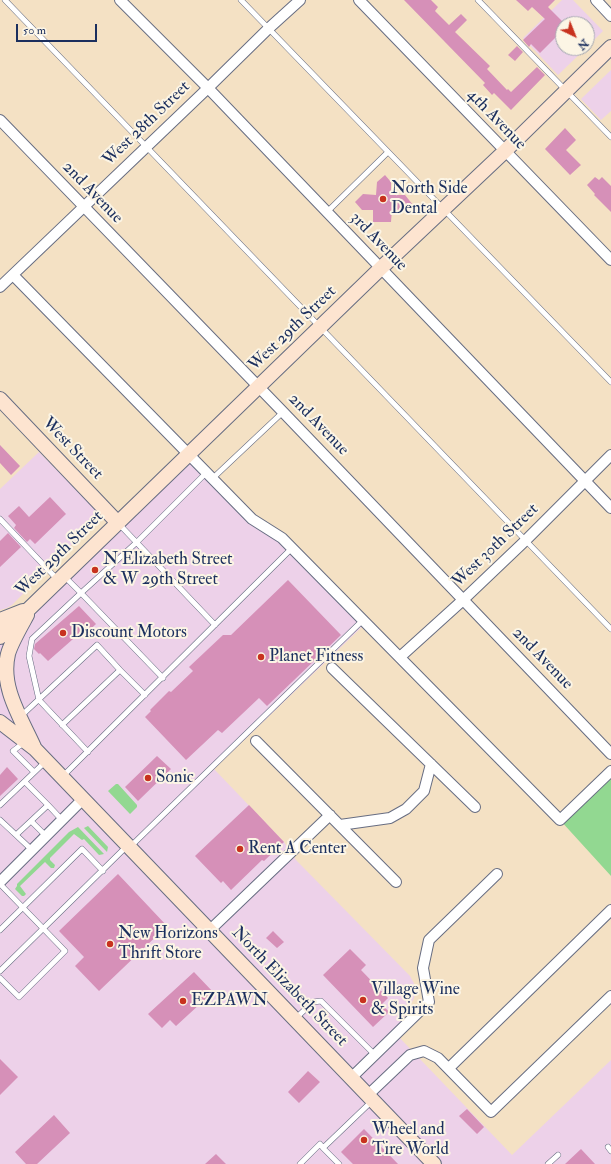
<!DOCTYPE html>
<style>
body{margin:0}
#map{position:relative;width:611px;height:1164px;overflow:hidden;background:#f4e1c4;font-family:"IM FELL Double Pica",serif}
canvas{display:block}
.north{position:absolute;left:555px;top:16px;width:40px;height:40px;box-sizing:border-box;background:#fcf5e5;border:1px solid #a2a6af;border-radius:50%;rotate:137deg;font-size:11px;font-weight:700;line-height:16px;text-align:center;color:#1b2f5e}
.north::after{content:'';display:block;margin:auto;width:14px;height:18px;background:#c8321e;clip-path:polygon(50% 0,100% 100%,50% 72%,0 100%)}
.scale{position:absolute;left:16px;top:24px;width:81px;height:18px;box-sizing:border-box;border:2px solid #1b2f5e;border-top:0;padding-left:5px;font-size:12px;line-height:14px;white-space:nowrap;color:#1b2f5e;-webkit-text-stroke:3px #fcf5e5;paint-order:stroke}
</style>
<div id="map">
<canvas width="611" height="1164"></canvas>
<div class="north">N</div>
<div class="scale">50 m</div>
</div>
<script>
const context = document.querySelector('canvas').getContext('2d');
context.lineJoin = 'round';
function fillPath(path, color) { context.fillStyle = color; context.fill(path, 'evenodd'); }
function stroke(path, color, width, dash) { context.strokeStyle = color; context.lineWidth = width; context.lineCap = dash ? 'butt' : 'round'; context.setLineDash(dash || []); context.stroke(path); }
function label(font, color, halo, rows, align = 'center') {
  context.font = font + ' "IM FELL Double Pica",serif'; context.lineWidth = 4; context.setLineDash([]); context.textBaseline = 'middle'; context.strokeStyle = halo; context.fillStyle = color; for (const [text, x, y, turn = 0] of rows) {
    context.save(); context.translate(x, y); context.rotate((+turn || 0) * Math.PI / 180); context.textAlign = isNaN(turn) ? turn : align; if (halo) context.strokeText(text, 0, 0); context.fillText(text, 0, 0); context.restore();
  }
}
fillPath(new Path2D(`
 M562,0H573L603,31L587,47V24H563V48H586L558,75L523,38Z
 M611,70V111L601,120L581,99Z
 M39,452L100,514L92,521L94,522L12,605L7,608L0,610V489Z
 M190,454L252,519L282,538L366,623L214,769L284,842L296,860L410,976L416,987L414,998L396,1034L512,1155L611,1060V1164H0V637Z`), '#edd1e9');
fillPath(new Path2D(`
 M611,769V876L560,820Z
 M116,784H118L137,805V807L130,814L108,791Z
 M88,826L108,847L107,852L84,828Z
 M78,827L104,854L99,855L84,839L82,840L74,834L50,858V860L55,865L54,868H51L45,862L20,886L26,894L24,896H22L15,889L17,886V884L69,832Z`), '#92d891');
fillPath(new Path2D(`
 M404,0H431L438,7L435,11L449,25L461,14L467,20L455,32L490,66L487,69L507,90L508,89L511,92L537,67L545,75L511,110L494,93L492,95L483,85L485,83Z
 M516,0H555L548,7L563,22V30L540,53L531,44L529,47L523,40L545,19L532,7L528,11Z
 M517,46L523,52L515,61L508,55Z
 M565,128L576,140L566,150L581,165L570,175L545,149Z
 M385,175L391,182V195H405L413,205L405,211L392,209L391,222H373V210H362L355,202L363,194L376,195L377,182Z
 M595,177L599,180L602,177L611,186V212L594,195L595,194L587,185Z
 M0,445L20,466L11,475L0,463Z
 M50,497L66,514L35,544L30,539L27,542L14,528L16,525L8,516L19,506L29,517Z
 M8,533L21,547L0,567V541Z
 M288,580L341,635L267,706L259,698L222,733L218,730L186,760L145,717L151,711L150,710L169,691L171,692L193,671L189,667L223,635H231Z
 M79,606L96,624L84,635L81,632L48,661L40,653L39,654L34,649L35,644Z
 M157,756L171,769L138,801L125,787Z
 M7,767L18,779L0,796V775Z
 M249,805L284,842L264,861L262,860L231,890L223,881L221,883L195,856Z
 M118,874L167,926L99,991L75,966L84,957L59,931Z
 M273,931L284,942L277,948L266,938Z
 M350,949L366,965L361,970L388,998L382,1004L389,1012L373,1027L323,975Z
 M194,972L213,992L176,1026L170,1020L162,1028L148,1014Z
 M0,1059L18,1077L0,1095Z
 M308,1071L320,1082L299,1103L288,1092Z
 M467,1109L484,1127L477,1134L459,1116Z
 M54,1115L70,1133L37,1164H26L15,1152Z
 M364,1129L398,1164H353L341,1152Z
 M581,1149L595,1164H565Z
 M216,1154L226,1164H205Z`), '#d690b8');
const lane = new Path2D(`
 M5,0L611,629
 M241,0L611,382
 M478,0L611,137
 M327,212L388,152
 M213,478L283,412
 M0,519L57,579
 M119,524L215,625
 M64,576L81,593L32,639L29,656L39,700L88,752
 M120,670L145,695
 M163,678L81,593L137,542L207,472
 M21,716L97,645L120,670L62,725
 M22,744L13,751L34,772
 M63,776L292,548
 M0,805L46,761
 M48,805L62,820
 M0,820L32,850
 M31,821L46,836
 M16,835L48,805L25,782
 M130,847L363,620
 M0,884L65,951L19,997L0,978
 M0,930L82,849L103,871
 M0,971L127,846
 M295,1019L313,1002L321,1001L375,1055
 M608,1147L611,1151
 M323,1148L339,1164
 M300,1164L320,1144L323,1148L372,1101
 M548,1164L558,1155`);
const street = new Path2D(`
 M120,0L208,88L611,508
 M359,0L611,260
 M596,0L611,16
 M0,120L283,412L611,754
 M13,275L252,519L282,538L560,820L611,771
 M0,287L208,88L268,29L300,0
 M400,657L463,600L526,540L611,455
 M332,668L475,807
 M256,741L396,882
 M340,825L390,818L406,809L424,791L431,764
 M0,882L83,799
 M210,930L330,815
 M449,1068L611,910
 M351,1078L429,1002L423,968L429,940L497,874
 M368,1095L410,1055L424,1051L438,1058L491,1112L611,996`);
const secondary = new Path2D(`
 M0,399L118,523
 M27,615C21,626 11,643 8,654C0,687 21,718 34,747
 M0,620L23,611
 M0,637L381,268L504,152L611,47
 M0,722L35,749L434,1164`);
stroke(lane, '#676d82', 6);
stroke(street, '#676d82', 12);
stroke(secondary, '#676d82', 16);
stroke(lane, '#fff', 5);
stroke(street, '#fff', 10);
stroke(secondary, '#fde4d0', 14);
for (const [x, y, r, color] of [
 [383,199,4,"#c8321e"],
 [95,570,4,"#c8321e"],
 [63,633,4,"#c8321e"],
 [261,657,4,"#c8321e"],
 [148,778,4,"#c8321e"],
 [240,849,4,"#c8321e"],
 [110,944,4,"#c8321e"],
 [363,1000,4,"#c8321e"],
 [183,1001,4,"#c8321e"],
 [364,1140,4,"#c8321e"]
]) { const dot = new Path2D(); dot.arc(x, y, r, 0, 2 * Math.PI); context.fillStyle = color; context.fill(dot); stroke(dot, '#fcf5e5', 1.5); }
label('17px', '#1b2f5e', '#fcf5e5', [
 ["4th Avenue",496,120,46],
 ["West 28th Street",147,124,-44],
 ["2nd Avenue",92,193,46],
 ["3rd Avenue",378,242,46],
 ["West 29th Street",293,329,-44],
 ["2nd Avenue",318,425,46],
 ["West Street",72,449,46],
 ["West 30th Street",496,546,-44],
 ["West 29th Street",60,554,-44],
 ["2nd Avenue",542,659,46],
 ["North Elizabeth Street",289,987,46]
]);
label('17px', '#1b2f5e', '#fcf5e5', [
 ["North Side",391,189],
 ["Dental",391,209],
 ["N Elizabeth Street",103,560],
 ["& W 29th Street",103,580],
 ["Discount Motors",71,633],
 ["Planet Fitness",269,657],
 ["Sonic",156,778],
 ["Rent A Center",248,849],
 ["New Horizons",118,934],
 ["Thrift Store",118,954],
 ["Village Wine",371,990],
 ["& Spirits",371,1010],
 ["EZPAWN",191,1001],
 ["Wheel and",372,1130],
 ["Tire World",372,1150]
], 'left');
</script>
